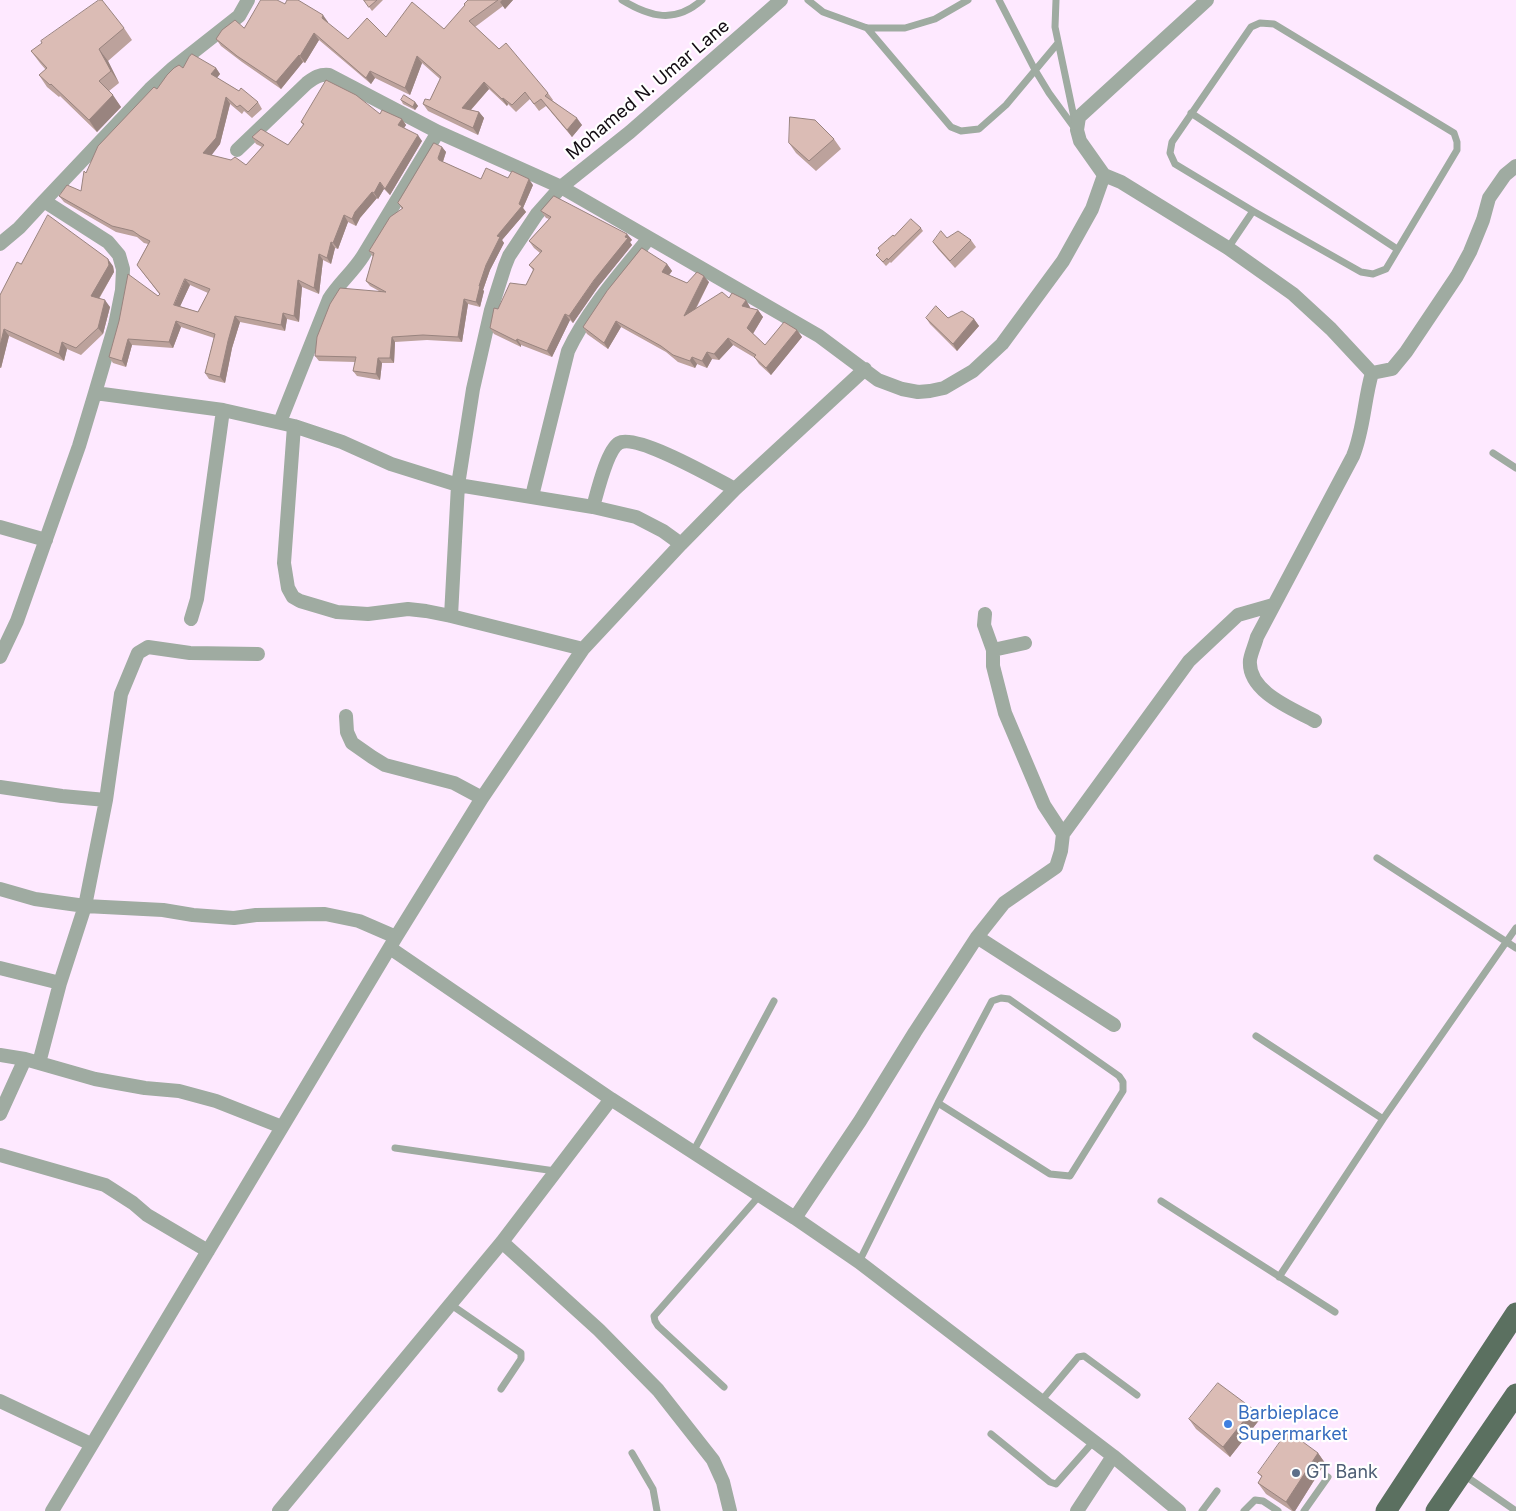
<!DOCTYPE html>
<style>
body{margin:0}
canvas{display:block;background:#fee9ff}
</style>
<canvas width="1516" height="1511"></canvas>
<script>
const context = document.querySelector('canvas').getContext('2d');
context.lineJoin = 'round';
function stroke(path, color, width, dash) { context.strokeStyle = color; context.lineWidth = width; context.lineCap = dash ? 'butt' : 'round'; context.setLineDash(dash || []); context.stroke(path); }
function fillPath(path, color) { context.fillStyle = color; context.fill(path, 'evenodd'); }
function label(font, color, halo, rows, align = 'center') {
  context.font = font + ' Inter,sans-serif'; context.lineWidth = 4.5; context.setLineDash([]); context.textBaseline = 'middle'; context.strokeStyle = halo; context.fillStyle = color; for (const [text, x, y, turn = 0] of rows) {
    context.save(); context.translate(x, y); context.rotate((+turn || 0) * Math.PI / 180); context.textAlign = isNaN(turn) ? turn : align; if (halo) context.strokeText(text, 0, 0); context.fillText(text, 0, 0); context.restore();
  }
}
stroke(new Path2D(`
 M622,0C650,17 675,24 702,0
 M808,0L823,12L867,28H905L935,19L968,0
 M999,0L1035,70L1049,93L1076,130
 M1056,0L1055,27L1075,122
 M1260,23L1274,24L1454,133L1457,142V150L1386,269L1373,274L1361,272L1253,211L1175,164L1170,153L1172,142L1251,27Z
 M867,28L951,127L961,131L979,129L1006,105L1058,43
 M1191,113L1397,249
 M1228,248L1253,211
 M1493,453L1516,468
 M1377,858L1516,948
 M1256,1036L1383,1119
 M395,1148L555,1171
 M693,1152L774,1001
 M1161,1201L1335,1312
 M859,1262L938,1103L992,1001L1001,998L1009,999L1119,1076L1123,1082V1091L1070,1176L1050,1174L938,1103
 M1279,1277L1383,1119L1516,928
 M450,1304L521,1353V1359L501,1389
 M724,1387L658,1326L655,1321L654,1316L760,1195
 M1041,1401L1078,1357L1084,1356L1137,1395
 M991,1434L1050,1482L1056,1484L1094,1441
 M632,1453L653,1489L657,1511
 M1464,1475L1516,1511
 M1202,1511L1217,1491
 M1244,1511L1255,1500L1263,1501L1278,1511
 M1304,1511L1328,1477`), '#9faba1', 7);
stroke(new Path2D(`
 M1207,0L1079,117L1077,130L1080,141L1104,175L1121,182L1228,248L1293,294L1331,329L1372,373
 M237,150L307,83C314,78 319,74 329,75L438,132L561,187L819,336L878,380L902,389L918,392L930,391L944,388L973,371L1002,344L1063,261L1092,209L1104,175
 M44,201L150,89L173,68L239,16L248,0
 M0,244L19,228L44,201L108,242L119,255L123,269L122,290L115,325L95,393L223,410L294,426L342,442L391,464L458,485L593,507L636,517L663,531L681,544
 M1372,373L1392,369L1406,352L1457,276L1470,252L1483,220L1489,198L1505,175L1516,166
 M280,422L329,299C339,283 353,272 363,256L438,132
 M294,426L284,563L288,588L293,597L300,601L337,612L368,614L408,609L426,611L451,616L583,649
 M532,496L568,351C588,309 620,274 649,238
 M593,507C597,493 607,450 619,443C636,433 716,479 735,489
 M0,527L46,540
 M985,614L984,625L993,650
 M451,616L458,485L473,389L491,310L505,266L509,256L537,214L561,187L630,132L781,0
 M191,619L197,599L223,410
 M0,657L17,621L79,446L95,393
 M346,716L347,732L352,743L372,757L385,765L454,783L482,798
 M1315,721C1293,709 1247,692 1250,660C1251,653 1255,645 1257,637L1353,456C1364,429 1364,400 1372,373
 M0,787L62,796L106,800
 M1063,834L1189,661L1238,615L1273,605
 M0,889L35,899L85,906L163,910L193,915L234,918L256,915L325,914L359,921L396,937
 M977,937L1114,1025
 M390,948L611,1099L795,1218L859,1262L1113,1456L1179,1511
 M0,968L60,983
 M0,1055L25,1059L95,1079L145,1088L179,1091L216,1101L282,1127
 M39,1063L60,983L85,906L106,800L121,694L138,653L148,647L190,653L258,654
 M0,1114L25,1059
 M0,1155L105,1185L133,1203L147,1215L208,1251
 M795,1218L860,1121L915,1032L977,937L1004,903L1056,867L1061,851L1063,834L1044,805L1005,713L993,666V650L1025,643
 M502,1242L599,1330L658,1390L713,1460L723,1482L730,1511
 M0,1401L91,1444
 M52,1511L396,937L482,798L583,649L681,544L735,489L865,369
 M279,1511L502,1242L611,1099
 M1077,1511L1113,1456`), '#9faba1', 14);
stroke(new Path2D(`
 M1386,1511L1516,1313
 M1436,1511L1516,1394`), '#5b7060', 21);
fillPath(new Path2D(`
 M364,0H383L372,11Z
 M468,0H513L505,9L503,6L475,27L548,93L553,100H552L582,125L572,137L546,106L539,111L530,99L516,112L508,104L507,106L489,89L471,110L479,112L484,118L478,135L428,111L423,104L430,100L440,79L422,63L410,95L375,78L371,84L319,40L305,63L303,62L281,89L242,62L221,46L216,39L244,28L285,4L328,22L327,23L348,39L386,37L444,29L465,6Z
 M124,28L132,40L108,61L119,83L109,91L121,107L97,132L60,96L59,97L47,87L39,75L46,70L40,63L31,51Z
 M183,68H216L220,74L217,78L258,102L262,109L252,118L244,111L242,114L230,104L220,144L211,155L246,165L262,147L256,144L252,137L288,145L303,125L301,122L380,114L402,119L406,125L404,128L422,141L390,195L384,189L378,199L377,198L360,218L356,226L348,222L338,249L335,248L331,264L323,260L319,294L302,287L299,322L287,319L285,331L240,322L232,348L225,383L209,379L205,373L214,338L181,327L173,348L132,345L126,367L113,363L109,357L160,295L137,265L148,244L144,243L137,237L116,232L64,202L59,196L81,191L86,173L157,89ZM190,285L208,293L198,312L180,306Z
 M401,100L415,102L418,106L415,110L403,104Z
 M834,139L841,149L816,171L796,153L789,143Z
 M442,147L446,152L443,162L481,179L508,178L533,185L523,208L526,212L502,240L504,243L490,270L483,290L484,291L480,307L468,304L462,342L427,340L395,342L394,363H382L380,380L357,376L353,371L355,362L319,361L315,356L379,291L370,286L366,281L373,257L369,251L402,209L398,203Z
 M541,211L627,234L632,240L630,242L632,245L598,287L573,323L570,320L552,357L521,345V347L494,334L490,328L498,309L526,285L533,270L529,265L540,253L534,248L529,241L549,219L546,218Z
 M921,228L923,231L891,263L890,262L886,266L876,255L894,236Z
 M947,238L971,240L976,247L955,268L938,249L933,242Z
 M21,264L113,266L114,272L99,299L110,307L103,334L81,355L67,349L64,361L9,336L1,368H0V295Z
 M667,264L672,271L669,275L687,283L709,282L696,309L729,298L750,307V308L758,310L763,317L753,334L765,345L797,330L802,337L771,375L759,364L755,358L733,345L719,360L712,359L707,368L697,364L695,368L678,362L666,352L621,327L608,349L587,334L583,327Z
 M926,318L974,319L979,326L957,351L930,324Z
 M1189,1419H1260L1230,1457L1196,1429Z
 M1318,1453L1325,1463L1295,1511H1292L1266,1494L1258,1483L1262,1477L1258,1473Z`), '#bca29c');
fillPath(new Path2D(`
 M502,0H513L505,9L500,2Z
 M323,15L328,22L327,25L322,18Z
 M314,33L319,40L305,63L300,56Z
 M99,49L108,61L119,83L111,71Z
 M299,55L303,62L281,89L276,82Z
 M417,56L422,63L410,95L405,88Z
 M216,68L220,74L215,80L211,74Z
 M370,71L375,78L371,84L366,78Z
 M484,82L489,89L467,114L462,108Z
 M113,95L121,107L97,132L89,120Z
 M226,97L230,104L220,144L208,160L203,153Z
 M503,98L508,104L507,106L502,99Z
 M415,102L418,106L415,110L413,107Z
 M479,112L484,118L478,135L473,128Z
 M577,118L582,125L572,137L567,130Z
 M402,119L406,125L402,131L398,125Z
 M418,135L422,141L390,195L385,189Z
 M442,147L446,152L442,164L438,158Z
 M529,179L533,185L523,208L526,212L502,240L504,243L490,270L483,290L484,291L480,307L476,302L479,286L486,265L497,236L519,204Z
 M380,182L384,189L378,199L374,193Z
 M372,192L377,198L360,218L356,226L352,219L355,212Z
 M344,215L348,222L338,249L333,243Z
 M627,234L632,240L630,242L632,245L598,287L573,323L569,316Z
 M331,242L335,248L331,264L327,258Z
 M319,254L323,260L319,294L314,288Z
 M108,259L113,266L114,272L96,303L91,296Z
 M667,264L672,271L666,279L662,272Z
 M704,276L709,282L688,323L684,316Z
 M185,279L190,285L178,311L174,305Z
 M298,280L302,287L299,322L294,316Z
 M464,299L468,304L462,342L458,337Z
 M105,300L110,307L103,334L98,328Z
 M746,300L750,307L746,313L742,306Z
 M758,310L763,317L752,335L747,328Z
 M283,313L287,319L285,331L281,325Z
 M565,314L570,320L552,357L547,351Z
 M235,316L240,322L232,348L225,383L220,377L228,341Z
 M974,319L979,326L957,351L953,344Z
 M176,321L181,327L173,348L169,342Z
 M616,321L621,327L608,349L604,343Z
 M4,329L9,336L1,368L0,366V346Z
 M797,330L802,337L771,375L766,368Z
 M392,337L395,342L394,363L390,358Z
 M728,338L733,345L719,360L714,354Z
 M128,339L132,345L126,367L122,361Z
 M517,339L521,345V347L516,341Z
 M62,342L67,349L64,361L59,354Z
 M707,352L712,359L707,368L702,361Z
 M692,357L697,364L695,368L690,361Z
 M378,358L382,363L380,380L376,374Z
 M1253,1409L1260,1419L1230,1457L1223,1447Z
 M1318,1453L1325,1463L1295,1511H1293L1286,1502Z`), '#99847f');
const building = new Path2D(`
 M99,0H102L124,28L99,49L111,71L99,81L113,95L89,120L51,84L50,85L39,75L47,68L31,51L42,43L41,41Z
 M261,0H277L285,4L287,0H298L323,15L322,18L348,39L367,18L386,37L412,2L444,29L465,5L464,4L468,0H498L469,21L499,49L506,43L548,93L545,96L577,118L567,130L541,99L534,104L525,92L512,105L503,98L502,99L484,82L462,108L479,112L473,128L423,104L425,99L430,100L441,77L417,56L405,88L370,71L366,78L314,33L300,56L299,55L276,82L237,56L216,39L222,30L235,20L244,28Z
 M364,0H377L369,7Z
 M192,54L216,68L211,74L239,91L241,88L258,102L248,112L240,105L237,107L226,97L216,138L203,153L231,160L235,157L246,165L264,145L252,137L261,129L288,145L304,124L301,122L326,80L356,95L380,114L382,110L402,119L398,125L418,135L385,189L380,182L374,193L372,192L355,212L352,219L344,215L333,243L331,242L327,258L319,254L314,288L298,280L294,316L283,313L281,325L235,316L228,341L220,377L205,373L215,334L176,321L169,342L128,339L122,361L109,357L119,321L128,274L158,296L160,294L137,265L150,241L140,236L133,231L112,226L59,196L67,185L81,191L84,171L86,173L98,146L152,89L154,87L157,89L167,75L174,68L179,65L183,68L189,57ZM185,279L210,289L198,312L174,305Z
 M404,95L415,102L413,107L401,100Z
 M790,117L815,120L834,139L809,161L789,143Z
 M434,143L442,147L438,158L439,160L481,179L486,168L508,178L512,171L529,179L519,204L522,206L497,236L500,237L486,265L479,286H480L476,302L464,299L458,337L423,335L392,337L390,358H378L376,374L353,371L356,357L315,356L317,337L330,304L340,288L386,292L366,281L374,253L369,251L390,217L403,208L398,203Z
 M554,196L627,234L625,237L628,238L594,280L569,316L565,314L547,351L517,339L516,341L490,328L494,308L498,309L510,283L526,285L534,269L529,265L542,251L529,241L551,217L541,211Z
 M48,215L108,259L109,265L91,296L105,300L98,328L76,348L62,342L59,354L4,329L0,346V295L17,262L21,264Z
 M911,219L921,228L888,260L887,258L883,262L876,255L880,251L878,248L893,235L894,236Z
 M941,231L947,238L958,231L971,240L950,261L933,242Z
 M642,248L667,264L662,272L687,283L697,272L704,276L684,316L722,292L729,298L732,293L746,300L742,306L758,310L747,328L765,345L784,322L797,330L766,368L754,357L756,355L728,338L714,354L707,352L702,361L692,357L690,361L673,355L661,346L616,321L604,343L583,327L607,291Z
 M936,306L948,318L962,311L974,319L953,344L926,318Z
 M1218,1383L1253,1409L1223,1447L1189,1419Z
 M1288,1431L1318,1453L1286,1502L1258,1483L1262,1476L1258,1473Z`);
fillPath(building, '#dbbcb5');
stroke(building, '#99847f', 1);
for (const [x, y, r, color] of [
 [1228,1424,5,"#3f7fe0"],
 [1296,1473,5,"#5c6f8a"]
]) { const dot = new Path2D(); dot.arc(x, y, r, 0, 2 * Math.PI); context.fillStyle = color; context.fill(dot); stroke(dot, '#fff', 2); }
label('18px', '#130c13', '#fff', [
 ["Mohamed N. Umar Lane",648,90,-40]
]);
label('18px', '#366cbe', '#fff', [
 ["Barbieplace",1238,1414],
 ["Supermarket",1238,1435]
], 'left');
label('18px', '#4e5e75', '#fff', [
 ["GT Bank",1306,1473]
], 'left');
</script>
